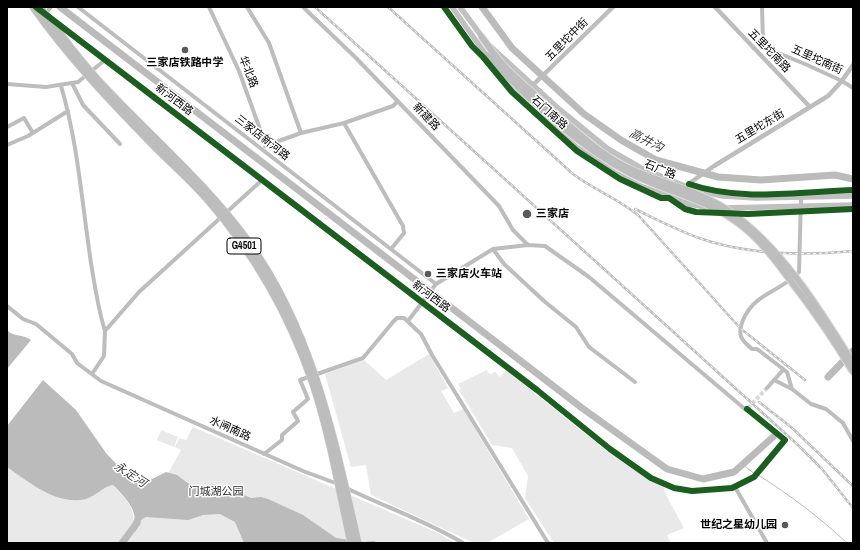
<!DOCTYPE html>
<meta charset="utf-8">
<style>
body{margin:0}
#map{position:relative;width:860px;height:550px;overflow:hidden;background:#fff;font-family:"Archivo Narrow",sans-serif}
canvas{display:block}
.frame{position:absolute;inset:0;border:8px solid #000;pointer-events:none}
</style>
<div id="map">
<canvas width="860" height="550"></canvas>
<div class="frame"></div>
</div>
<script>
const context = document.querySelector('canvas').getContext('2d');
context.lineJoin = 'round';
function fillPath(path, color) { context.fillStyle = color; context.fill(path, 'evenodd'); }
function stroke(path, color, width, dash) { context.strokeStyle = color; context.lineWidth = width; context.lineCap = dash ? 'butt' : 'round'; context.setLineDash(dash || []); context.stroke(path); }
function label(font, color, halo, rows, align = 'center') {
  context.font = font + ' "Archivo Narrow","Noto Sans SC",sans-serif'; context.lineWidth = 3; context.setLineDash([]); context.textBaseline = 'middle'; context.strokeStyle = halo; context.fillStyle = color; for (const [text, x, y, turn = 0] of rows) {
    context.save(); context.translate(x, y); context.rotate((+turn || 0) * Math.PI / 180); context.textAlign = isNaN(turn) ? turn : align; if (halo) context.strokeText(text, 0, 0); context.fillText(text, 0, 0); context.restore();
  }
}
fillPath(new Path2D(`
 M429,354L448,388L441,391L454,413L463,409L529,519L487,543H474L371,495L366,465L351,467L325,374L364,360L386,380Z
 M487,370L488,373L491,374L495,372L500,377L506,370L602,447L650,480L664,486L665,493L684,528L667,535L671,543H554L525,498L528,476L512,448L492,445L459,390L461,389L458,384Z
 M193,427L438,533L455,543H7V467L44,491L80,500L91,497L105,486L113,485C123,496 140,512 131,527L146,513L181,450L175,447L179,438L186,440Z
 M161,430L178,437L174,447L157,440Z`), '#e9e9e9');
fillPath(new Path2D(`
 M7,330C13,337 24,334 31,340L7,369Z
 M43,380L76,410L106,453L124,472L140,482H146L166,472L177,475L189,484L203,487L212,484L225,487L251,498L261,497L268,499L303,515L336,538L364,542L374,541L378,543H244L235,522L220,514L203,515L188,520L146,517L142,519L135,532L129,529C132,524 136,519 134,514C132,504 120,492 113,485C102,487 96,496 86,499C57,506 29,482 7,467V426Z`), '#bbb');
stroke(new Path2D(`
 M743,465L755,474
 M758,475C790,495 819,517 847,543`), '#bbb', 1);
stroke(new Path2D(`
 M60,7L582,408L667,469L703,479L734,472L773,437
 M482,7L512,48L584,114L621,140L656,160L718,177L761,180L835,175L853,179
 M828,377L853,351
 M122,543L137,523`), '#bbb', 7);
stroke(new Path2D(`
 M748,408L767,388`), '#d9d9d9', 4, [4, 2]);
stroke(new Path2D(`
 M78,7L436,284
 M209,7L239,71L266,146
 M247,7L269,43L301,133
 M303,7L355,57L499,206L513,230L528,245
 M762,7L763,41L766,48L805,64L842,81L853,88
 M45,14L51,7
 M52,19L537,390L610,449L651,478L674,488L692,491L732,488L754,477L785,440L747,409
 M72,83L83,105L120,144
 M7,84L46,87L78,82L105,60
 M61,86C78,143 82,204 91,263C95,287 98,309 105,331
 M344,123L403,226L404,233L391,249
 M7,127L24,118L33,133
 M7,145L28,136L68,111
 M265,146L301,133L344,123L393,106L398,101
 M493,249L504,264L544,301L576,327L589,347L635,382
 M7,306L23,319L36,324L72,354L77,363L101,381L303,471L338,484
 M408,321L436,284L493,249L528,245L545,246L589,277L746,410L747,409
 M92,374L104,356L105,331L139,292L262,180
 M774,380L792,389L811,404L826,409L843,423L853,441
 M767,388L783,370
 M792,389L787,372L757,349H752C741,340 737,335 743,320C755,292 781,292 799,272L801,198
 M264,454L282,440V435L298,421L293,412L308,399L300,380L363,358L393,322L397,318H404L421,334L432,355L548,543
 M344,487C383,506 426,521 463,543
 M735,487L767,543`), '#bdbdbd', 4);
stroke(new Path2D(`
 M715,7L810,107
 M533,85L613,7
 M684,187L714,166L828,96L841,82L853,65`), '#bdbdbd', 4.5);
stroke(new Path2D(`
 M452,7L501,76L521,98L576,147L615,173L638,185L689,204L711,208
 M460,7L483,38
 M490,46L559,109L608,149L641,168L685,186L698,191L723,196L756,198L853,196
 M723,208L853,205`), '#c0c0c0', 5.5);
const rail = new Path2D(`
 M315,7L798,445L822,469L853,508
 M388,7L573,174C594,190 619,199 639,216L740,328L805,380
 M635,209C656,219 677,230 699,238C748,255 801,256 853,251
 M759,402L791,427L853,486`);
stroke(rail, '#bdbdbd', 2.5);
stroke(rail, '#fff', 1, [3]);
const primaryBridge = new Path2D(`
 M481,36C489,47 497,59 507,69C519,81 532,92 545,104C570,126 596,152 626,167C659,183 699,190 729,211C780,245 821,311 853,363
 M487,55C525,96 578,146 628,172C665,192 709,199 742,226C761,241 776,261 790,280C813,310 834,340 853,372`);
const motorwayBridge = new Path2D(`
 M33,7C69,58 111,102 155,147C172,164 191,181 207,199C254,253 290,316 313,384C330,435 339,490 351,543
 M40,7C59,32 77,57 98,80C148,134 205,182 248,241C313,331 334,438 358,543`);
stroke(primaryBridge, '#dbdbdb', 8, []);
stroke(motorwayBridge, '#dbdbdb', 8, []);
stroke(primaryBridge, '#bdbdbd', 6);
stroke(motorwayBridge, '#bdbdbd', 7);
stroke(new Path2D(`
 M36,7L537,390L610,449L651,478L674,488L692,491L732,488L754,477L785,440L747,409
 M444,7L472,46L483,57L512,92L577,151L620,179L661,198H669L685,209L696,212L748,214L853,209
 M689,184C741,202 799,192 853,190`), '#1b5e20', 6);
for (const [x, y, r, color] of [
 [185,50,4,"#595959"],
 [527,214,5,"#595959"],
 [428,274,4,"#595959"],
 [785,525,4,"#595959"]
]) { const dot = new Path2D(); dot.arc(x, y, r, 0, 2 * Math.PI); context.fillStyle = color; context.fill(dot); stroke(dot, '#fff', 1.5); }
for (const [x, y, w] of [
 [244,246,34]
]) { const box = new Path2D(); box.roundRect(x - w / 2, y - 8, w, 16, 3); context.fillStyle = '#fff'; context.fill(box); stroke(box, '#000', 1); }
label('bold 10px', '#000', null, [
 ["G4501",244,246]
]);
label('11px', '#000', '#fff', [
 ["五里坨中街",567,40,-45],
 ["五里坨南路",769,51,46],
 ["五里坨南街",817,60,24],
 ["华北路",248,72,68],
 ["新河西路",174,100,37],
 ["石门南路",549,113,42],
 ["新建路",426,117,46],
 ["五里坨东街",760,127,-31],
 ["三家店新河路",262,138,38],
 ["石广路",660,170,22],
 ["新河西路",431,297,37],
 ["水闸南路",230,429,24]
]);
label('bold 11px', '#000', '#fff', [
 ["三家店铁路中学",185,63,"center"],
 ["三家店",536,214],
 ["三家店火车站",436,274],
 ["世纪之星幼儿园",777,525,"right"]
], 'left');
label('11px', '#2e2e2e', '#fff', [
 ["门城湖公园",216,492]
]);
label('italic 12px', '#3f3f3f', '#fff', [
 ["高井沟",646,141,27],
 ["永定河",130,475,33]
]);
</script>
